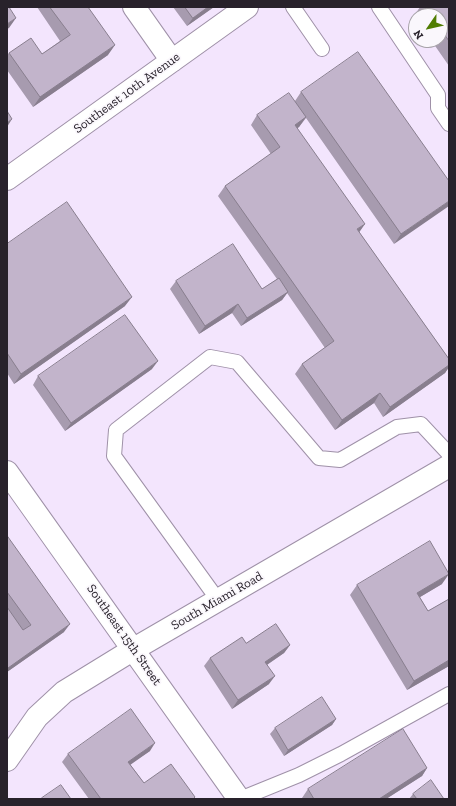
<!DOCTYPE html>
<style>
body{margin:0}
#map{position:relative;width:456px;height:806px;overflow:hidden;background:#f3e5fd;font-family:"Zilla Slab",serif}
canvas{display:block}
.frame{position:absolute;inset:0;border:8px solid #28222b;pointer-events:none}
.north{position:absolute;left:408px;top:8px;width:40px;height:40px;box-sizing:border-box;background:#faf7fc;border:1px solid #a6a2a8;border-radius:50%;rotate:236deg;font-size:11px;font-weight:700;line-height:16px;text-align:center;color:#28222b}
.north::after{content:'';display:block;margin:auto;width:14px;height:18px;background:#507d02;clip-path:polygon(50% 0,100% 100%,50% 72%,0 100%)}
</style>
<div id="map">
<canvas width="456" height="806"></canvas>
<div class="frame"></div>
<div class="north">N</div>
</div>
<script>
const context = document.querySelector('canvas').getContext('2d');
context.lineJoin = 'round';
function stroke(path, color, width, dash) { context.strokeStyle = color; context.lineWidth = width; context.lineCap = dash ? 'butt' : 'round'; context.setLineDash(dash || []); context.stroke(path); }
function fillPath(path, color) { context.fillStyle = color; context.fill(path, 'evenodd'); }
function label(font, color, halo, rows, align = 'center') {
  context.font = font + ' "Zilla Slab",serif'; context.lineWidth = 3.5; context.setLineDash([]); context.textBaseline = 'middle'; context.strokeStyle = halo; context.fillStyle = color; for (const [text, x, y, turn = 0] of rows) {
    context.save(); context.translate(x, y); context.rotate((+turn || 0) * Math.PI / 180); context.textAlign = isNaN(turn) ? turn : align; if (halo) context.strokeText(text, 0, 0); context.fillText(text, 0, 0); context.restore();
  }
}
const lane = new Path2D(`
 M293,7L322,49
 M379,7L438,95V108L449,124
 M218,600L114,456L116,430L210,357L237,362L319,458L340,460L397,427L421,424L449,454
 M240,799L299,775L341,754L449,694`);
const street = new Path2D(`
 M134,7L172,61
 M7,179L247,7
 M7,472L239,799`);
const secondary = new Path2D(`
 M7,760L37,717L64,692L134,649L449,466`);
stroke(lane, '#9f91a8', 16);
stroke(street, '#9f91a8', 24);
stroke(secondary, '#9f91a8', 24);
stroke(lane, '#fff', 14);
stroke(street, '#fff', 22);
stroke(secondary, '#fff', 22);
fillPath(new Path2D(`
 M37,7H88L108,55L33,107L7,70V55L9,53L42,54L60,41Z
 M173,7H214L187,26Z
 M420,7H449V66L431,40H440V16H416V19L414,16Z
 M301,92L449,181L394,244L306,118L299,127L297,128L359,232L449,359V367L445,373L383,417L374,403L335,430L295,374L302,364L325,348L287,293L282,300L241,326L232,313L199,334L170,289L176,281L262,289L277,279L218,196L225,186L271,154L251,125L257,115L295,101Z
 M7,244L125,306L14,384L7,373Z
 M152,369L65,431L33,385L38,376Z
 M7,538L64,632L7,672Z
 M442,584L420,597L428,611L449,599V666L407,690L350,595L357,585Z
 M246,643L290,645L284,653L267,665L269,684L232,709L204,666L210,658Z
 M336,719L332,725L284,756L270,734L275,728Z
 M150,751L130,764L144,783L194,799H89L62,762L68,754Z
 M427,768L422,776L386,799H303L302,798L308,789Z
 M413,794L444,799H409Z`), '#a79baf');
fillPath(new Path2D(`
 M208,7H214L187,26L193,18Z
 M16,18L9,28L7,29V24Z
 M115,45L108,55L33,107L40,97Z
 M306,117L299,127L288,135L295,125Z
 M12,119L7,127V123Z
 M449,201V206L394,244L401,234Z
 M365,224L358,234L357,229Z
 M288,292L282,300L241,326L247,318Z
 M132,297L125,306L14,384L21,374Z
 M238,304L232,313L199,334L205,326Z
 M158,361L152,369L65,431L71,423Z
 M449,365V367L445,373L383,417L390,407Z
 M380,393L374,403L335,430L342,420Z
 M449,574L442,584L410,603L417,593Z
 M70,624L64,632L7,672L8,668Z
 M290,645L284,653L259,670L265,662Z
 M449,660V666L407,690L414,681Z
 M275,676L269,684L232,709L238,700Z
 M336,719L332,725L284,756L288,750Z
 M155,743L150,751L123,770L128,762Z
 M427,768L422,776L386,799H379Z`), '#887e8e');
const building = new Path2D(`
 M7,7H9L16,18L7,24Z
 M50,7H88L115,45L40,97L9,53L31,38L42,54L70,35Z
 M185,7H208L193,18Z
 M425,7H449V41L440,28V16H431Z
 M358,52L449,181V201L401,234L301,92Z
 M289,93L306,117L295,125L365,224L357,229L449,359V365L390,407L380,393L342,420L302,364L334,341L225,186L280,147L257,115Z
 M7,111L12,119L7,123Z
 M67,202L132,297L21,374L7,353V244Z
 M233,244L262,289L279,278L288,292L247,318L238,304L205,326L176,281Z
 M125,315L158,361L71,423L38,376Z
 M8,537L70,624L8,668L7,667V607L23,630L31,625L7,592V538Z
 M430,541L449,574L417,593L428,611L449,599V660L414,681L357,585Z
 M276,624L290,645L265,662L275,676L238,700L210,658L242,637L246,643Z
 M322,697L336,719L288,750L275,728Z
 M131,709L155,743L128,762L144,783L171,764L195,797L193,799H101L68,754Z
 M403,729L427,768L379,799H314L308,789Z
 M431,780L444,799H417L413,794Z
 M61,785L71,799H43L42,798Z`);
fillPath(building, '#c2b4cb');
stroke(building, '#887e8e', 1);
label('13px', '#28222b', '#faf7fc', [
 ["Southeast 10th Avenue",127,93,-36],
 ["South Miami Road",217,601,-30],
 ["Southeast 15th Street",124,635,55]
]);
</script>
